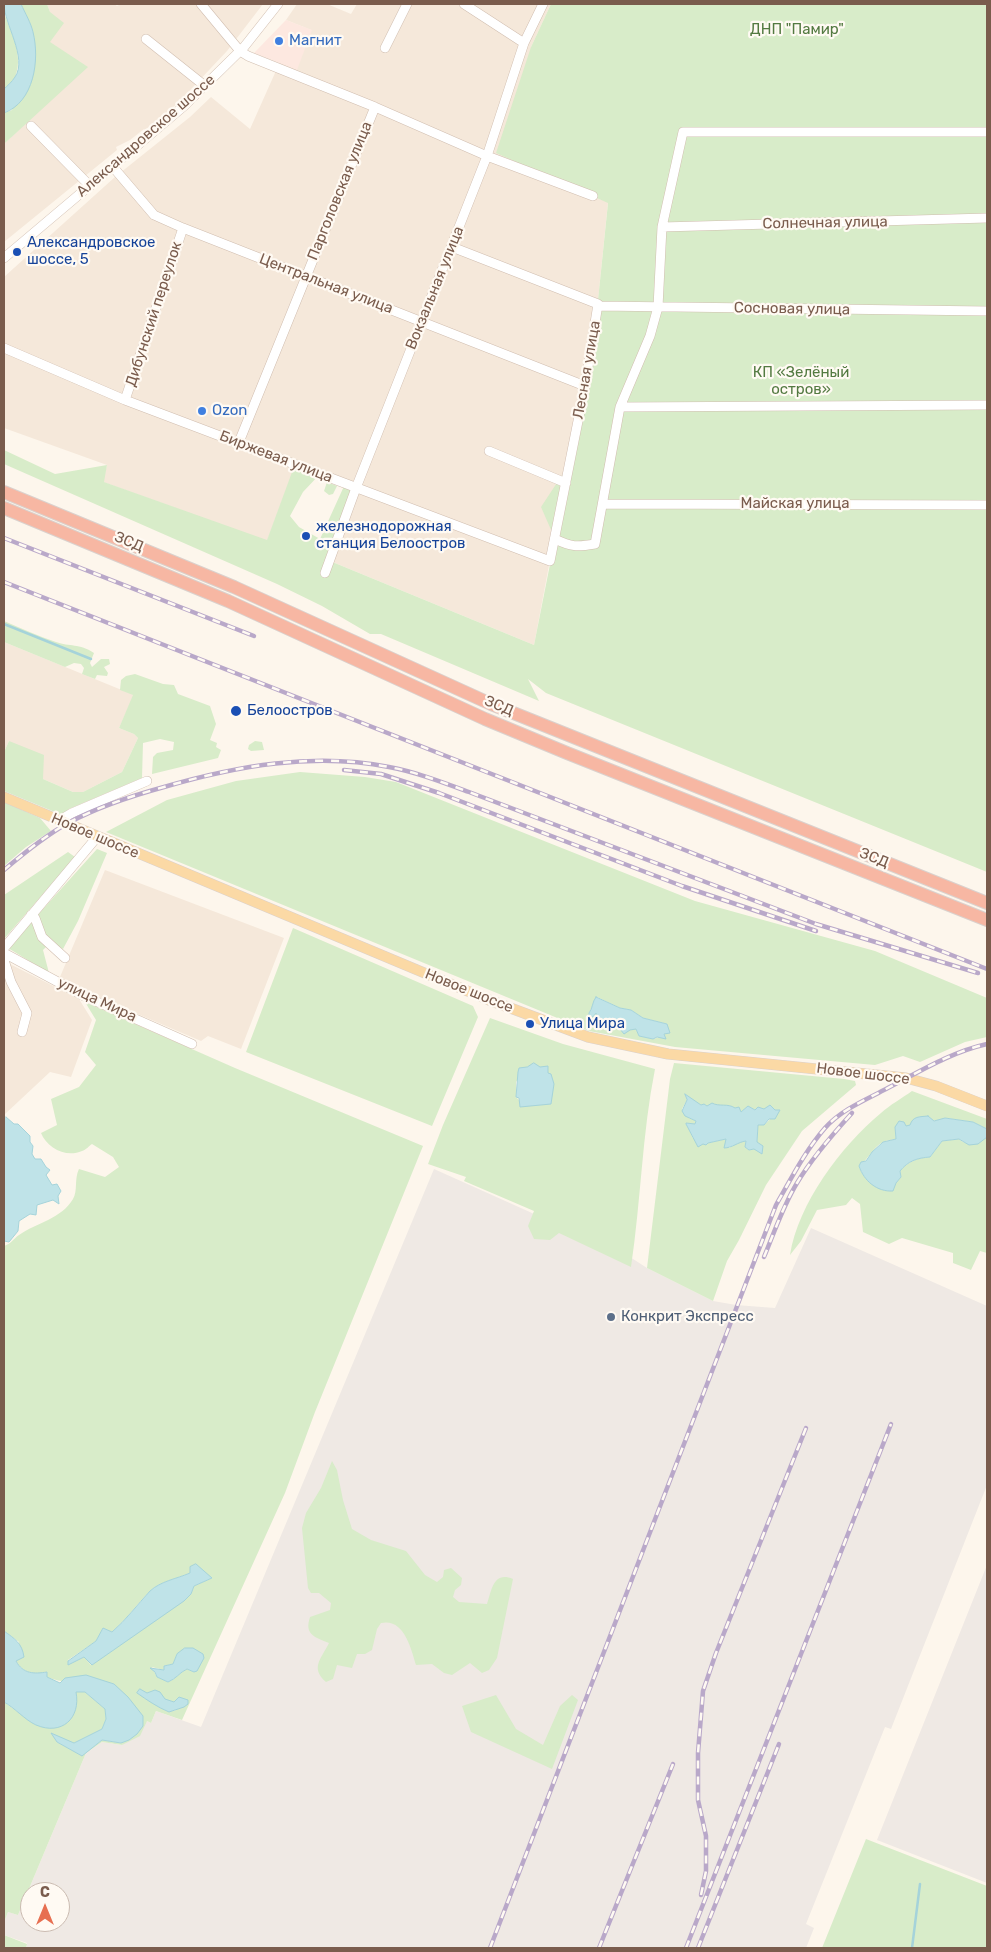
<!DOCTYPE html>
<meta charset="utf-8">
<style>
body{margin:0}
#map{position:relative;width:991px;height:1952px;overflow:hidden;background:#fdf6ec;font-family:Rubik,sans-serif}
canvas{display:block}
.frame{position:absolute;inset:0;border:5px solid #7a5c4d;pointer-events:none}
.north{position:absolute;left:20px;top:1882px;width:50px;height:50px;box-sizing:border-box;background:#fffaf3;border:1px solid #cabbb1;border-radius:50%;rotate:0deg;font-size:14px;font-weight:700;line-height:20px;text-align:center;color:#7a5c4d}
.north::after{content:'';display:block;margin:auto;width:18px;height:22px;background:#e76f51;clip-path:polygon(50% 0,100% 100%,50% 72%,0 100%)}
</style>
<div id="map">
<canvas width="991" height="1952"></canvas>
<div class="frame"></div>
<div class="north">С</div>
</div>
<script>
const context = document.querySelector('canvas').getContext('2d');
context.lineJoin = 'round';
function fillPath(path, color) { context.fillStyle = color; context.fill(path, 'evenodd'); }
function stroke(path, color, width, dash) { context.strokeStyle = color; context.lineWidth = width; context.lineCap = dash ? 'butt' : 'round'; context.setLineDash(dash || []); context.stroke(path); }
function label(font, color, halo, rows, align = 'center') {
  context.font = font + ' Rubik,sans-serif'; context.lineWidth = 4.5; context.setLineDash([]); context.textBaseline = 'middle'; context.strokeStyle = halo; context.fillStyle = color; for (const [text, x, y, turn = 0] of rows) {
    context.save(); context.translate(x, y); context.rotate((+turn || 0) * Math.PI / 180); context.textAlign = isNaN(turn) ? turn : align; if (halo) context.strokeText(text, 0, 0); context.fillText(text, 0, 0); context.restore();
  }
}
fillPath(new Path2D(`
 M47,4H114L117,6L121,4H263L227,51L177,104L145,130L144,129L130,140L116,147L117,150L4,242V144L32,117L50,42V12Z
 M297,4H327L351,14L357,4H551L531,47L592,196L608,202L597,310L534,645L330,561L355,488L296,464L267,541L103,482L107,465L4,428V277L115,177L190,117L211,97L250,129L279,64L311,30L286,20Z
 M4,642L134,695L119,728L134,734L138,738L122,772L83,792H73L43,779L9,741L4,752Z
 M105,870L284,938L241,1049L208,1036L201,1041L86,992L60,977Z
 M4,961L79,999L92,1020L71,1077L50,1072L4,1115Z`), '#f5e8da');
fillPath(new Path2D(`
 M286,20L312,30L297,70L254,53Z`), '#fde8e0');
fillPath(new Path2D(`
 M434,1169L630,1257L647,1268L713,1301L736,1305L775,1308L811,1228L987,1306V1485L891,1729L885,1727L806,1924L814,1928L806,1948H26L27,1943L4,1935V1922L8,1912L18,1915L86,1753L102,1742L122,1745L147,1721L151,1723L156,1711L201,1727ZM30,1892H60V1922H30Z
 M987,1565V1883L877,1840Z`), '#efe9e4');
fillPath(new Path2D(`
 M21,4H47L50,12L64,23L50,42L88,67L4,144V113L12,110L33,32Z
 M551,4H987V872L546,693L528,679L539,701L381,634H370L322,606L277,584L4,464V450L55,474L107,465L104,482L267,540L295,464L320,474L303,492L290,516L299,527L320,539L345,484L355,488L330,561L534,645L555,539L541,507L570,463L597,310L608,203L496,153L531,47Z
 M4,13C11,31 23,55 16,74C15,80 8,85 4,89Z
 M327,482L337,486L333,494L329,495L324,491Z
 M4,621C21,628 38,636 56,642C70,647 79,643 94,653L90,663L92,667L101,659H109L110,664L104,667L108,673L107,676L97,675L95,679L82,674L84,668L81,664L74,663L65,667L4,642Z
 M135,674L163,684L174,685L178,694L210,706L216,724L210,740L217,743L216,747L221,750L218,758L152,774L153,757L157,753L173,750L174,742L160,739L143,743L142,778L69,809L62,815L4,791V752L9,741L44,755L43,779L73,792H83L122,772L138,738L134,734L119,728L133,695L120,690L121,680L126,676Z
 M255,741L262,742L264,750L251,751L248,749L249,745Z
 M300,772L365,777L396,782L695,901L875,951L987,998V1037L965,1042L920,1062L903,1056L875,1065L675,1047L589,1031L106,832L167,800L236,781ZM597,997L620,1008L631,1010L643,1018L667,1024L664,1036L653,1039L639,1036L636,1029C618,1031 606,1012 589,1013Z
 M4,802L40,818L51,831L26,847L4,866Z
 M97,849L107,853L78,921L63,949L51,942L43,950L49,973L8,948Z
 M68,852L75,857L4,939V895Z
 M293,928L473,1006L478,1017L432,1126L246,1052Z
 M85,1002L235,1068L423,1146L315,1412L285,1493L182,1720L156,1711L151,1723L147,1721L140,1736L122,1745L102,1742L86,1753L18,1915L8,1912L4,1922V1702L36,1725L76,1692H85L105,1709L106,1719L102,1729L74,1743L57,1742L82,1755L102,1740L121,1743L114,1684C90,1678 71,1687 47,1677V1672C33,1675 23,1673 16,1661L19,1642L4,1631V1246C11,1244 13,1239 19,1235C38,1222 61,1219 73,1199C78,1191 74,1179 79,1169L105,1177L119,1167L113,1157L92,1144C89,1146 86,1150 82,1151C66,1158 47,1148 41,1133L57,1125L51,1099L79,1087L96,1065L85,1052L96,1020ZM190,1573L212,1578L194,1586L191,1594L91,1665L84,1657L68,1664V1660L96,1641L103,1629L112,1632C126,1620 137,1604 150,1591C161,1581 176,1579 190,1573ZM177,1654L194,1672L187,1669C180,1672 176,1679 168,1682L157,1677L152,1667L164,1670V1666L173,1664ZM144,1697L174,1702L177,1700L188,1703L174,1711L165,1710Z
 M490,1018L563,1044L655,1069C642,1134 641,1201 631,1267L559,1233L550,1240L534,1239L528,1226L534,1211L464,1181L466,1177L428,1164L443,1125ZM527,1067H540L548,1073L520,1101L516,1097V1082Z
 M674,1063L844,1079L855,1081L856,1085L802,1131L766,1185L739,1240L727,1261L713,1301L647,1268L670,1079ZM687,1100L707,1107L735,1108L741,1112L748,1107C756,1111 770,1111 780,1110L764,1125H758L757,1142L754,1149L749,1150L745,1147L746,1141L738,1142L729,1148L726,1139L703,1144L693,1138L686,1123L695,1125L696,1121L689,1118L682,1109Z
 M912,1091L987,1119V1129L973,1122L945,1118L940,1121L931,1120L906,1127H895L896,1139C892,1140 887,1140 883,1142C873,1147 868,1160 859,1166C864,1182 875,1184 889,1191L901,1177L900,1171C909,1161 917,1158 930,1157L942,1141L959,1139C967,1147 979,1143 987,1137V1253L980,1251L971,1270L953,1263V1253L902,1238L889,1244L863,1232L860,1204L852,1198L846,1205L817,1210L801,1241L790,1255C798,1204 841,1146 881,1113C890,1105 902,1098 912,1091Z
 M332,1461L337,1470L343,1500L352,1529L371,1540L406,1551L425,1575L437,1582L443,1577L444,1570L451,1568L462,1578L461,1585L455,1590L453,1597L459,1602L487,1604C492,1590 493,1571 513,1579L497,1658L489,1670L482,1673L470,1663L452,1675L444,1673L432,1664L416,1665C411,1648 404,1618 381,1623L377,1629L372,1650L365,1654H357L352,1668L337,1665L333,1679L326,1682C310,1668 321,1659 329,1643C315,1637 304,1635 310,1617L330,1610L331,1603L319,1593H311L308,1588L302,1528L306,1513L321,1488Z
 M496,1695L516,1729L543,1745L560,1706L572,1695L578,1700L552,1769L471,1732L462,1706Z
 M866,1839L987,1886V1948H822Z
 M4,1935L27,1944L26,1948H4Z`), '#d8ecc9');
const water = new Path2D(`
 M4,4H21C25,13 31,23 33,32C40,60 34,102 4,113V89C7,86 12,82 15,77C28,58 4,24 4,4Z
 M596,997L620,1008L631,1010L643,1018L667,1024L670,1033L664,1034L666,1039L657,1037L653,1039L639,1036L636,1029L630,1030L624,1034L616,1024L607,1028L605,1024L601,1023L596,1013L593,1017L589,1016V1013C593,1008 592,1002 596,997Z
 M534,1063L540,1067L548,1066V1073L551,1074L554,1084L551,1104L520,1107L519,1098L516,1097L518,1072L519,1068L527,1067Z
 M685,1094L701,1105L704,1104L707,1106L712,1103C719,1107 728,1103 735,1108L739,1107L741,1112L748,1106L755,1110L758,1107L764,1109L770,1105L775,1110H780L775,1119H769L764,1125H758L757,1142L763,1146L762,1154L754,1149L749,1150L745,1147L746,1141C738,1142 732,1148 724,1148L726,1139L708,1143L706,1145L703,1144L698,1147L686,1124V1123L695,1124L696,1121L685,1116L682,1111L687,1100Z
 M928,1116L934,1121L945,1118L973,1122L987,1129V1137L978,1144L969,1145L959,1139L942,1141L930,1157C917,1158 908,1161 900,1171L901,1177L896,1183L893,1191C877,1192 864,1181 859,1166L861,1162L866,1161L872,1152L883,1142L896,1139L895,1127L899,1121L904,1122L906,1126L910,1125C913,1116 919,1117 928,1116Z
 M6,1117L14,1124H18L30,1136V1142L33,1146L32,1154L35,1159H41L46,1167L50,1170L46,1175L52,1185L57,1184L61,1191L58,1196L59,1204L53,1200L37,1205L36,1215L30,1214L19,1221L18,1231L9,1242L4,1241V1119Z
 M196,1564L212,1578L194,1586L191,1594L184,1601L92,1665L84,1657L68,1665V1661L96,1641L103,1628L112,1632C126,1620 137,1605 150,1591C161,1581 176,1579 190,1573V1567Z
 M4,1631C15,1639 22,1643 24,1657L16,1661C23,1674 34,1674 47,1672V1677L60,1683L65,1678L86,1675L114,1684L128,1697L143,1716V1726L137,1734L129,1740L121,1743L102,1740L82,1756L57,1742L51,1733L74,1743L102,1729L106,1719L105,1709L85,1692H76C81,1718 62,1736 36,1725C25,1720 15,1708 4,1702Z
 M185,1648H193L203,1654L204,1658L197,1671L194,1672L187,1669C180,1672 176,1679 168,1682L157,1677L155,1672L150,1668L164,1670V1666L173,1664L177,1654Z
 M140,1689L147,1693L155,1690L160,1692L165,1699L174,1702L179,1697L188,1700V1704L184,1707L169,1712C157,1707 147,1700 137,1693Z`);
fillPath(water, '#bfe3e8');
stroke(water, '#a5d3da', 1);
stroke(new Path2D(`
 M4,624L91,659
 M912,1948L920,1884`), '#a5d3da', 2.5);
const minor = new Path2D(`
 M201,4L240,51L248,56L375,107L487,156L593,196
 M464,4L524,43
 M146,39L205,86
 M385,48L407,4
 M31,126L90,186
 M113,167L154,215L183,228L585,386
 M662,227L987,218
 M4,258L184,106L244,47L278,4
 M598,306L987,311
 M4,348L125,400L550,561L585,386L598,304L452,247
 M125,400L183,228
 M620,407L987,405
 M239,442L375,107
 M489,451L566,483
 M603,504L987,505
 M555,539C571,547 577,547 595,544L620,407L650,336L658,307L662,227L683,132H987
 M325,573L356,488L487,156L524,43L543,4
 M60,820L72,813L147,781
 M31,915L35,918L42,937L65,958
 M4,948L97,837
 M4,953L84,996L192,1044
 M4,960L11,982L27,1013L22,1032`);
const major = new Path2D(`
 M4,797L489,1000L588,1037L668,1054L906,1078L936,1086L987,1106`);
const highway = new Path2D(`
 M4,492L234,587L491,704L987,903
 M4,508L228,601L485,719L567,753L987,920`);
stroke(minor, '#d1beb0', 10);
stroke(major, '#dad1cd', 11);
stroke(highway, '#dad1cd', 14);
stroke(minor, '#fff', 9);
stroke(major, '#fbd9a5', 10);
stroke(highway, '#f7b7a3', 12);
const rail = new Path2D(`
 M4,538L254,636
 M4,582L987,969
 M344,770L381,774L439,793L682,886L816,931
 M4,870C24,853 45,836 68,823C98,807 131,796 164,787C236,766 314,752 389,767C416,772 442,782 469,792L816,924L978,973
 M764,1257C774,1233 783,1206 797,1183C812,1158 832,1135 852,1113
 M701,1895L706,1871V1836L698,1800V1753L703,1691L716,1653L806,1428
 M490,1948L776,1205C791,1179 805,1151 825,1128C841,1110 865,1100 886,1089C919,1072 951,1052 987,1044
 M599,1948L673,1764
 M686,1948L891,1424
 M698,1948L779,1744`);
stroke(rail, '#b9a8c9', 4.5);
stroke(rail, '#fffaf3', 2.5, [8]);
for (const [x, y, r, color] of [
 [279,41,5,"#3f7fe0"],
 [17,252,5,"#1a4fb4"],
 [202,411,5,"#3f7fe0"],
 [306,536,5,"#1a4fb4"],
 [236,711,6,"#1a4fb4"],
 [530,1024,5,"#1a4fb4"],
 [611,1317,5,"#5c6f8a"]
]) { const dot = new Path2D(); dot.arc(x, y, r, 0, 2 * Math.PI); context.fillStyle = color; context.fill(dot); stroke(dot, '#fffaf3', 2); }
label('15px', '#537a41', '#fffaf3', [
 ["ДНП \"Памир\"",797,30],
 ["КП «Зелёный",801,373],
 ["остров»",801,390]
]);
label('15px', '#366cbe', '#fffaf3', [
 ["Магнит",289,41],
 ["Ozon",212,411]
], 'left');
label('15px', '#7a5c4d', '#fffaf3', [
 ["Александровское шоссе",146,136,-41],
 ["Парголовская улица",340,191,-68],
 ["Солнечная улица",825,223,-1],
 ["Центральная улица",326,284,21],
 ["Вокзальная улица",435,288,-68],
 ["Сосновая улица",792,309,1],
 ["Дибунский переулок",154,314,-72],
 ["Лесная улица",587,370,-80],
 ["Биржевая улица",276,457,21],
 ["Майская улица",795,504],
 ["ЗСД",129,542,23],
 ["ЗСД",499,706,23],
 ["Новое шоссе",95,836,23],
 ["ЗСД",874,858,22],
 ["Новое шоссе",469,991,22],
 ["улица Мира",97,1000,25],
 ["Новое шоссе",863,1074,7]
]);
label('15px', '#164399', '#fffaf3', [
 ["Александровское",27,243],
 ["шоссе, 5",27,260],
 ["железнодорожная",316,527],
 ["станция Белоостров",316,544],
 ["Белоостров",247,711],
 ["Улица Мира",540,1024]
], 'left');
label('15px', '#4e5e75', '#fffaf3', [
 ["Конкрит Экспресс",621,1317]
], 'left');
</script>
